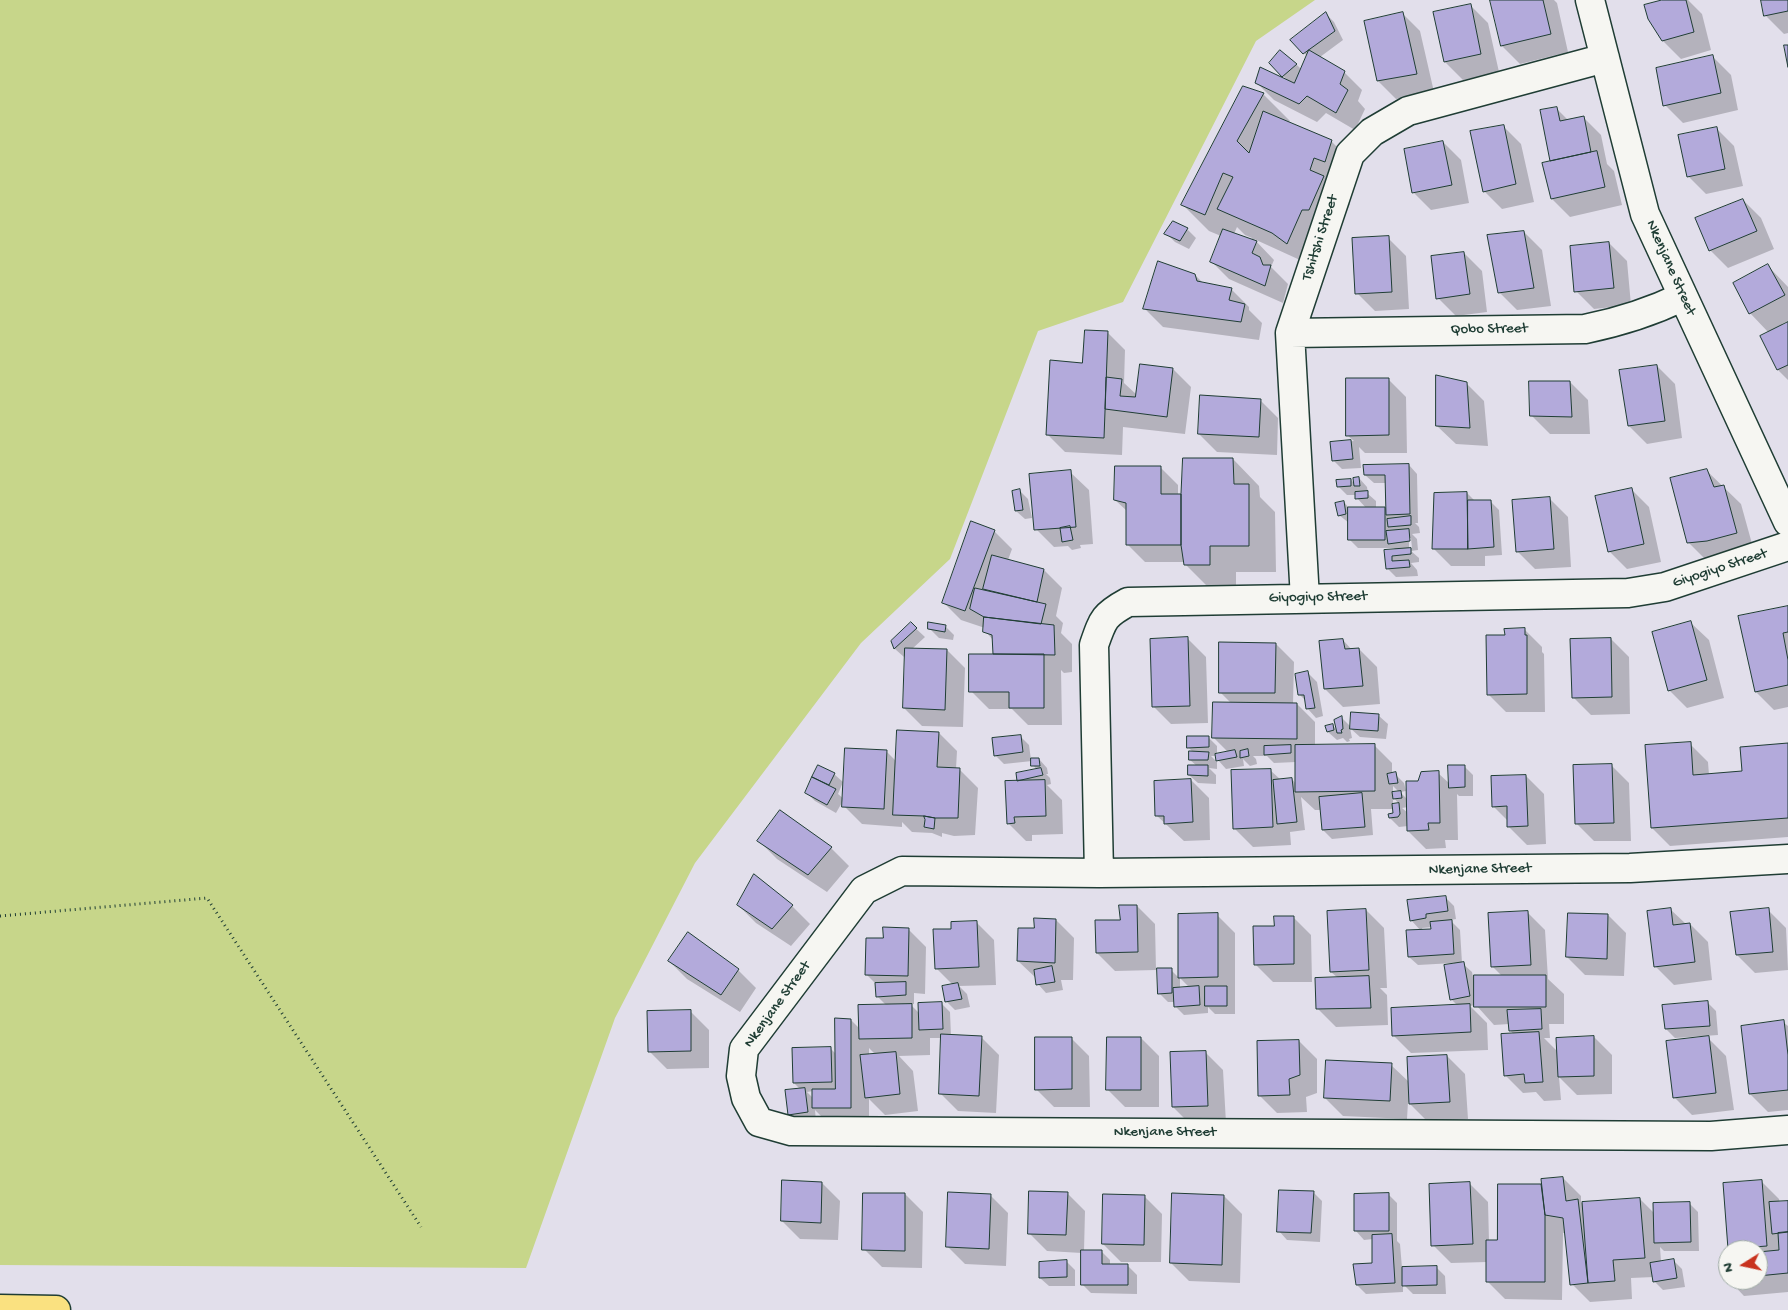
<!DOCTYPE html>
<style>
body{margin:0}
#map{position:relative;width:1788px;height:1310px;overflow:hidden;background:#e2dfeb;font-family:"Gochi Hand",sans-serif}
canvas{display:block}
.north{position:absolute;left:1718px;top:1240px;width:50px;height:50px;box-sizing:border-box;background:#f6f6f2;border:1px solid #a0aca6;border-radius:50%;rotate:260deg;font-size:14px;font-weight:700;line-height:20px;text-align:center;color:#1f3d34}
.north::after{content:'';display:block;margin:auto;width:18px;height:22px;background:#c8321e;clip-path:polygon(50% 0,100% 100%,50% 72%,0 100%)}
</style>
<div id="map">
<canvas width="1788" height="1310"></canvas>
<div class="north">N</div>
</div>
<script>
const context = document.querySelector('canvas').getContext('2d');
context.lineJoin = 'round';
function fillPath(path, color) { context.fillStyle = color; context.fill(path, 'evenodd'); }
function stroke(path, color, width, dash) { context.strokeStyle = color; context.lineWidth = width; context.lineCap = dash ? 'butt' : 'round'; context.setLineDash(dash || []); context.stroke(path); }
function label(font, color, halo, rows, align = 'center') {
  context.font = font + ' "Gochi Hand",sans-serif'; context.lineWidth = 4; context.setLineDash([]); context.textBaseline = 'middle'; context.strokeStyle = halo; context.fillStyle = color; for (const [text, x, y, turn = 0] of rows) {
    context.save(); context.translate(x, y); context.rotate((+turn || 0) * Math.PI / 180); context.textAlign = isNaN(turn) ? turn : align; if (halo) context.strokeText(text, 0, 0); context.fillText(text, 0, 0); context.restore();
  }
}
fillPath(new Path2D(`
 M0,0H1315L1256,41L1123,302L1038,331L950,559L861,643L695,863L615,1018L526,1268L0,1265Z`), '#c7d68a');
fillPath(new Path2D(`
 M1491,0H1554L1557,3L1568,52L1520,64L1502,46Z
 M1667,0H1688L1702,14L1711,50L1681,59L1663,41Z
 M1762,0H1788V33L1784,34L1766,16Z
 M1470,5L1488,23L1499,72L1463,80L1445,62Z
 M1402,13L1420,31L1434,92L1396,99L1378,81L1365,22Z
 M1326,14L1334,22L1343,40L1320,57L1344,72L1362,90L1358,101L1365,109L1355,130L1326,113L1317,122L1274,100L1256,82L1288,81L1270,63L1296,64L1302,70L1308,57L1292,40Z
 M1713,57L1731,75L1738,110L1683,123L1665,105Z
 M1263,94L1290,121L1288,123L1331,141L1358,168L1338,192L1350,204L1336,237L1313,269L1300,260L1254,239L1274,260L1271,267L1288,284L1283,303L1229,279L1211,261L1221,236L1209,231L1183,205ZM1237,227L1245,235L1252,238L1251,240L1234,234Z
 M1556,108L1568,120L1583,117L1601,135L1607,164L1614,171L1622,205L1570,217L1552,199L1544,164L1552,162L1542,111Z
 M1503,126L1521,144L1534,202L1502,209L1484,191Z
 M1716,128L1734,146L1743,186L1706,194L1688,176Z
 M1443,142L1461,160L1469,203L1431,210L1413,192Z
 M1743,200L1761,218L1774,249L1728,268L1710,250Z
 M1173,223L1187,229L1196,238L1189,249L1175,242L1166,233Z
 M1524,232L1542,250L1551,306L1517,310L1499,292Z
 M1388,238L1406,256L1409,309L1375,311L1357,293Z
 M1609,243L1627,261L1631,305L1594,309L1576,291Z
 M1464,253L1482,271L1487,312L1456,316L1438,298Z
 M1768,266L1788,287V321L1782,324L1783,326L1788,324V380L1778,370L1762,336L1769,333L1750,313L1734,284Z
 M1195,275L1203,283L1231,289L1249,307V310L1262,323L1259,340L1163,327L1145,309Z
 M1107,332L1125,350L1124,383L1137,395L1173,369L1191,387L1185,434L1123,427L1122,455L1065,452L1047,434L1083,364Z
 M1657,366L1675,384L1682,438L1647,444L1629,426Z
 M1388,379L1406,397L1407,453H1365L1359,447L1361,468L1342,469L1333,460L1331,443L1354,441L1347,435Z
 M1570,382L1588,400L1590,434H1550L1532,416Z
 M1466,383L1484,401L1488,446L1456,444L1437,426Z
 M1260,400L1278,418L1277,455L1217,452L1199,434Z
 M1233,459L1259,486L1260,497L1275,512L1276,572H1236V591H1212L1185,564V562H1145L1127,544V511L1115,500L1160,467L1178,485V496H1182Z
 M1409,465L1417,474L1418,523H1415L1419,527L1420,533L1412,534L1417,539L1418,550L1411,551L1419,558V562L1411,563L1417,570L1418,576L1396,577L1387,568L1385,551L1396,550L1394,548H1358L1349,539V523L1339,515L1344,502L1349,508H1366L1357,498L1356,495H1347L1338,486L1351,480L1355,484L1359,478L1367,487L1368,494L1376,501V508H1387L1386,483H1374L1365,475ZM1409,538H1411L1412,548H1409Z
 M1707,471L1741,504L1754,551L1707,561L1689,543Z
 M1070,472L1089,490L1093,544L1080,545L1081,548L1072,550L1068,546L1054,547L1036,529Z
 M1631,489L1649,507L1661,562L1627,569L1609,551Z
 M1019,490L1028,499L1032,518L1025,519L1016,511Z
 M1467,493L1475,501H1490L1499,510L1502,555L1485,556V566H1451L1433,548Z
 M1550,499L1568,517L1571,567L1535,569L1517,551Z
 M994,531L1012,549L1008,560L1044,570L1062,588L1056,616L1063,623L1061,633L1072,644V672L1064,673L1061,670L1062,725H1028L1012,709H989L971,691L995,655L994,641L985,631V628L961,620L943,602Z
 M1788,608V707L1774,710L1756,692Z
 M1691,623L1709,640L1724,698L1687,708L1669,690Z
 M911,624L925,637L912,649L947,650L965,668L963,727L922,726L904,708L906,654L904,657L895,649L892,641Z
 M945,626L954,635L953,640L939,638L930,629Z
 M1524,629L1542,647V652L1544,654L1545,712H1506L1488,694L1506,636Z
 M1188,639L1206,657L1208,723L1171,724L1153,706Z
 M1611,639L1629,657L1630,714L1591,715L1573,697Z
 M1343,640L1352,650L1359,649L1377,667L1380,704L1343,707L1325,689Z
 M1276,644L1294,662L1293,704H1297L1315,722V746L1374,745L1392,763V774H1395L1404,783L1406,791L1400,792L1407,799L1419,782L1438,773L1450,784L1464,766L1473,775V796H1459L1457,794L1458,840H1445L1446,848L1426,849L1408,831V826L1399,827L1390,818L1395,814L1394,809H1371L1373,835L1332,839L1323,830L1322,810H1315L1301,797L1305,830L1290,832L1291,845L1253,847L1235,829L1270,770L1281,780L1292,779L1296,784V762L1274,763L1267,756H1253L1256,759L1257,764L1250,766L1243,759L1244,766L1226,769L1218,760L1217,756H1211L1217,762V769L1209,768L1216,775V784L1198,783L1189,775L1197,766L1190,760L1194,753L1188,747L1208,737L1217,746V755L1229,753L1214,738L1232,704L1220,692ZM1393,786L1399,792L1393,793ZM1393,797L1399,804L1393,805ZM1408,807V813L1402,808Z
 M1308,673L1317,682L1323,716L1316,718L1308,709L1306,701L1299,694Z
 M1379,716L1388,724L1386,739L1360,737L1350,728L1352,738L1349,739L1350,741L1347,742L1343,738L1337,740L1328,732L1333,726L1337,730L1342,718L1351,727Z
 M939,733L957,751L956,769L960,770L978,788L975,835L954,836L942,833V837L932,833L912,832L902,822V827L862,824L844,806L886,751L896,761Z
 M1020,736L1029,745L1031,760L1039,759L1047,768L1048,774H1046L1050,778L1051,784L1047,785L1062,800L1063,834L1032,835V841H1026L1008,823L1020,782L1018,780L1037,770L1033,765L1032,761L1004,764L995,755Z
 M1690,744L1708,762L1709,775L1744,773L1788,745V837L1670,846L1652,828Z
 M1611,765L1629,783L1631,841H1594L1576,823Z
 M818,767L834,774L843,782L838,794L844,799L836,813L815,801L806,792Z
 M1526,776L1544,794L1546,844L1527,845L1509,827V822L1493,806Z
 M1191,780L1209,798L1210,840L1184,841L1156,815Z
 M759,841L831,848L849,866L827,892L777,859Z
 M754,876L792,906L810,924L791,946L756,923L738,905Z
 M1445,897L1454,906L1456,919L1450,920L1460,930L1462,963L1472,972L1474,982L1502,976L1492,966L1527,912L1545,930L1548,979L1564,994V1024H1549L1550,1038H1544L1558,1052L1594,1037L1612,1055V1094L1577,1095L1559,1077L1561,1100L1544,1101L1536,1092L1523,1093L1505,1075L1514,1035L1510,1030L1509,1024L1494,1025L1476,1005L1470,1006L1487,1023L1488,1050L1411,1053L1393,1035L1458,1006L1451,999L1454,963L1418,965L1409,957L1421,931L1411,920ZM1432,927V930L1423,931L1422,928Z
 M1137,906L1155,924L1156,970L1115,971L1097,953L1121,921Z
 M1670,909L1686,924H1690L1708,942L1712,980L1674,985L1656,967Z
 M1366,910L1384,928L1387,988H1380L1387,995L1388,1025L1336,1027L1318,1009L1338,978L1331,972Z
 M1768,910L1786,928L1788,970L1755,973L1737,955Z
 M1217,915L1235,933V1014H1215L1208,1007V1013L1184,1015L1175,1006V1002H1168L1159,993L1171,970L1179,978ZM1180,978L1190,988L1180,989Z
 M1608,915L1626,933L1624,976L1585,975L1567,957Z
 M1293,917L1311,935L1312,982H1273L1255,964L1275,927Z
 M1056,920L1074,938L1073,980H1061L1063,990L1046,993L1038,984L1037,979L1018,961L1035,930Z
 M976,922L994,940L996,985L959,986L967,994L970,1007L955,1010L946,1001L954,986L936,968L953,930Z
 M908,929L926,947L925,994L914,993V1004H910L920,1014L941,1003L950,1012L951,1036L981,1037L999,1055L996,1113L958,1111L940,1093L942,1038H930V1055L899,1056L913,1071L918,1111L885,1115L869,1099V1126H831L815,1110L816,1121L798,1123L789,1114L801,1090L794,1083L830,1048L836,1054L851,1020L860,1029L887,1006L877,996V985L867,975L884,939ZM869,1048L876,1055L869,1056ZM813,1091V1098L807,1092Z
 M669,961L738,970L756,988L740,1012L687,979Z
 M1707,1002L1716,1011L1718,1035L1675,1038L1666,1029Z
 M691,1012L709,1030V1068L667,1069L649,1051Z
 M1783,1022L1788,1026V1110L1768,1112L1750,1094L1742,1027Z
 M1071,1038L1089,1056L1090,1107H1054L1036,1089Z
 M1141,1038L1159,1056V1107H1125L1107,1089Z
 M1708,1038L1726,1056L1734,1110L1692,1115L1674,1097Z
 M1299,1041L1317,1059V1093L1306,1097L1307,1112L1277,1113L1259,1095Z
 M1205,1052L1223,1070L1226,1123L1191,1125L1173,1107Z
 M1447,1056L1465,1074L1468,1119L1428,1122L1408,1102L1407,1119L1343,1116L1325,1098L1391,1065L1409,1082Z
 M1563,1178L1581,1196V1203L1640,1199L1655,1214L1689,1203L1698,1212L1699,1251H1664L1660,1247L1661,1262L1673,1260L1682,1269L1685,1287L1663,1290L1654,1281V1277L1631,1278L1632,1299L1590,1302L1572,1284L1566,1233H1563L1562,1300L1505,1299L1487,1281V1262L1451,1263L1433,1245L1470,1184L1488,1202L1489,1241H1498L1499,1185H1543Z
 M1761,1181L1779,1199L1780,1203L1788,1202V1292L1744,1296L1729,1280H1758V1250H1731L1729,1248Z
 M822,1183L840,1201L838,1240L800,1239L782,1221Z
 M1313,1192L1322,1201L1320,1242L1287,1240L1279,1231Z
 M1067,1193L1085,1211L1084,1251L1102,1252L1110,1260V1265L1128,1266L1137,1275V1294L1091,1293L1082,1284V1253L1047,1251L1029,1233Z
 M905,1194L923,1212L922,1268L882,1267L864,1249Z
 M1388,1194L1397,1203V1241L1400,1244L1402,1268L1436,1267L1445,1276L1446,1294H1413L1403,1284V1292L1366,1294L1357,1285L1373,1265V1239L1364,1240L1356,1231Z
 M990,1195L1008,1213L1006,1266L965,1264L947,1246Z
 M1144,1196L1162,1214L1161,1262H1121L1103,1244Z
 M1224,1196L1242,1214L1240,1283L1189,1281L1171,1263Z
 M1066,1261L1075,1270V1286H1049L1040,1278Z`), '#0003');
const building = new Path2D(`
 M1490,0H1543L1551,34L1501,46Z
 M1662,0H1686L1694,32L1662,41L1648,19L1644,5Z
 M1761,0H1788V11L1764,16Z
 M1471,4L1481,54L1444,62L1433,12Z
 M1326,12L1335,31L1303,54L1290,40Z
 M1403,12L1417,74L1377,81L1364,21Z
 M1784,45H1788V67Z
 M1280,50L1297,64L1282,77L1269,63Z
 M1309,50L1345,71L1340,84L1348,90L1336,113L1307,96L1299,104L1255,83L1260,67L1294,83Z
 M1713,55L1721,93L1663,106L1656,68Z
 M1243,86L1264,93L1237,141L1249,153L1263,111L1332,140L1325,162L1314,158L1310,170L1324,176L1309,210H1302L1287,244L1272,233L1217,209L1233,177L1223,173L1205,215L1181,205Z
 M1557,107L1560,121L1584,116L1591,152L1550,161L1540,110Z
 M1504,125L1516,184L1483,192L1470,131Z
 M1717,127L1725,169L1687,177L1678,135Z
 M1443,141L1452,185L1412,193L1404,149Z
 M1597,151L1605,187L1551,199L1542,163Z
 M1743,199L1757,231L1709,251L1695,218Z
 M1173,221L1188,228L1180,241L1164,234Z
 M1223,229L1257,241L1252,253L1260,257L1263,265H1271L1265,286L1210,262Z
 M1524,231L1534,288L1498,293L1487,235Z
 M1389,236L1392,292L1355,294L1352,238Z
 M1609,242L1614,288L1574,292L1570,246Z
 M1464,252L1470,294L1436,299L1431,256Z
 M1158,261L1195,274L1197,281L1232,288L1229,300L1245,304L1241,322L1143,309Z
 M1768,264L1785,295L1749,314L1733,283Z
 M1788,322V365L1777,370L1760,336Z
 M1085,330L1108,331L1104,438L1046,435L1050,360L1082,363Z
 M1140,364L1173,368L1167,417L1105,409L1106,377L1122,379L1120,396L1135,397Z
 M1657,365L1665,421L1628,426L1619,370Z
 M1436,375L1467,382L1470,428L1436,426Z
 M1346,378H1389V435L1346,436Z
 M1529,381H1570L1572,417L1530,416Z
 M1200,395L1261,399L1259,437L1198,434Z
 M1351,440L1353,459L1332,461L1330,442Z
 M1183,458H1233L1234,484H1249V546H1210V565H1184L1181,545V494Z
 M1409,464L1410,514L1386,515L1385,475H1364L1363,465Z
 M1115,466H1161V494H1181V545H1126V503L1114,500Z
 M1707,469L1714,487L1724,485L1737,533L1707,541L1687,543L1670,478Z
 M1071,470L1076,527L1034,530L1029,474Z
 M1359,477L1360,486H1354L1353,478Z
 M1351,479V486L1337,487L1336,480Z
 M1632,488L1644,544L1608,552L1595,496Z
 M1020,489L1023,510L1015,511L1012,491Z
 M1368,491V498L1355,499V492Z
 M1467,492L1468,549H1432L1434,493Z
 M1550,497L1554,549L1516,552L1512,500Z
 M1468,500H1491L1494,547L1468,549Z
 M1344,501L1346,514L1338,516L1335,503Z
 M1348,507H1385V540H1348Z
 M1411,516V525L1388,527L1387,519Z
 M971,521L995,530L965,611L942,603Z
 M1070,526L1073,540L1062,542L1060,528Z
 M1409,529L1410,541L1388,544L1386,531Z
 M1411,548V554L1392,556V561L1409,560L1410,567L1386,569L1384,550Z
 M992,555L1044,569L1037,602L983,589Z
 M975,588L1046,604L1041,624L984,617L970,609Z
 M1788,606V632L1783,633L1788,660V685L1755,692L1738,616Z
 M984,617L1054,625L1055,655L993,654L992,635L983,632Z
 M1691,621L1707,680L1668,691L1652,632Z
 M911,622L917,628L894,649L891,641Z
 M928,622L946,625L945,632L928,629Z
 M1525,628V635H1527V694L1487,695L1486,635H1505L1504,629Z
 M1188,637L1190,706L1152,707L1150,639Z
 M1611,638L1612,697L1572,698L1570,639Z
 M1343,639L1345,649L1359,648L1363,686L1324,689L1319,641Z
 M1219,642L1276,643L1275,693H1219Z
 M905,648L947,649L945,710L903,708Z
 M969,654H1044V708H1009V692H969Z
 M1308,671L1315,708L1306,709L1304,695H1298L1295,674Z
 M1213,702L1297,703V739L1212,738Z
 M1351,712L1379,714L1378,731L1350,729Z
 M1342,716L1343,729L1341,730L1342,733H1337L1334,720Z
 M1333,724L1334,730L1327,732L1325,726Z
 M897,730L939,732L937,767L960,768L958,818H935L924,816L893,815Z
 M1021,735L1023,752L994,756L992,738Z
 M1187,736H1209V747L1187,748Z
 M1691,742L1693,775L1742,771L1740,747L1788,743V818L1651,828L1645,745Z
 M1375,744V791L1295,792V745Z
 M1291,745V753L1264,755V746Z
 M845,748L887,750L884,809L842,807Z
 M1248,749L1249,756L1240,758V751Z
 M1235,750L1237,757L1216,761L1215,754Z
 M1189,751L1209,752L1208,760H1189Z
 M1031,758H1039L1040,766H1031Z
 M1612,764L1614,823L1575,824L1573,765Z
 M818,765L835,773L829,785L812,777Z
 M1188,765H1208V776L1188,775Z
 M1448,765H1465V787L1449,788Z
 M1041,768L1043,775L1017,781L1016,773Z
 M1271,769L1273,827L1233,829L1231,770Z
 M1439,771L1440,823H1428L1429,830L1407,831L1406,781H1418L1421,772Z
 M1396,772L1398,783L1389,784L1387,774Z
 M1526,775L1528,826L1507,827V806L1492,807L1491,776Z
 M812,777L836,789L827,805L805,793Z
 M1292,778L1297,822L1277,824L1273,780Z
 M1191,779L1193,822L1164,824V816H1155L1154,781Z
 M1045,780L1046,816L1014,817L1015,823L1007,824L1005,781Z
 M1401,791L1402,798L1393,799L1392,792Z
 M1362,793L1365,827L1322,830L1319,797Z
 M1399,803L1400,814L1398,817L1389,818L1388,814L1393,813L1392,804Z
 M780,810L832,847L808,875L757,841Z
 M924,816L935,818L934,829L924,827L925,820Z
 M754,874L793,905L772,929L737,905Z
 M1446,896L1448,911L1426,914V918L1410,921L1407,900Z
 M1119,905H1137L1138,952L1096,953L1095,920H1120Z
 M1671,908L1673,925L1690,923L1695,962L1654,967L1647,911Z
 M1769,908L1773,952L1736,955L1730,912Z
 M1366,909L1369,970L1330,972L1327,911Z
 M1528,911L1531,965L1491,967L1488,913Z
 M1218,913V977L1178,978V914Z
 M1568,913L1608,914L1607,959L1566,957Z
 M1274,916H1294V964L1254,965L1253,926H1274Z
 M1034,918L1056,919L1055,963L1017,961L1018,928H1034Z
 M1452,920L1454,954L1408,957L1406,930L1431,929L1430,922Z
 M977,921L979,967L935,969L933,929H951V922Z
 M883,927L909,928L908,976L865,975L866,938H883Z
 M688,932L739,969L721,995L668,961Z
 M1464,962L1470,996L1450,1000L1444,965Z
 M1052,966L1055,982L1036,985L1034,970Z
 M1157,968H1172V993L1158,994Z
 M1474,975H1546V1007H1474Z
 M1369,976L1371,1008L1316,1009L1315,978Z
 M906,982V995L876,997L875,983Z
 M958,983L962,999L945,1002L942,986Z
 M1199,986L1200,1005L1174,1007L1173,988Z
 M1205,986H1227V1006H1205Z
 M1708,1001L1710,1026L1665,1029L1662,1005Z
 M942,1002L943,1029L919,1030L918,1003Z
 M912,1004V1038L859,1039L858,1005Z
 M1470,1004L1471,1032L1392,1036L1391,1008Z
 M1541,1009L1542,1029L1509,1031L1507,1010Z
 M691,1010V1051L648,1052L647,1011Z
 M835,1018L851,1019V1108H812V1089H835Z
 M1784,1020L1788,1055V1090L1749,1094L1741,1026Z
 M1539,1032L1543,1082L1525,1083L1524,1074L1504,1076L1501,1034Z
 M941,1034L982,1036L979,1096L939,1094Z
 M1594,1036V1076L1558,1077L1556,1038Z
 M1709,1036L1716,1093L1673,1098L1666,1041Z
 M1035,1037H1072V1089L1035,1090Z
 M1107,1037H1141V1090H1106Z
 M1299,1040L1300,1075L1289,1079L1290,1095L1258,1096L1257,1041Z
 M831,1047L832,1082L793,1083L792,1048Z
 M1206,1051L1208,1106L1172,1107L1170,1052Z
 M896,1052L900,1094L865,1098L860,1055Z
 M1447,1055L1450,1102L1409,1104L1407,1057Z
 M1326,1060L1392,1063L1390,1101L1324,1098Z
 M805,1088L808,1112L788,1115L785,1090Z
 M1563,1177L1566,1201L1578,1199L1588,1283L1570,1285L1563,1218L1545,1215L1541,1179Z
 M782,1180L822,1182L821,1223L781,1221Z
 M1762,1180L1767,1246L1728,1249L1723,1183Z
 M1470,1182L1473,1244L1431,1246L1429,1184Z
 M1498,1184H1541L1545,1215V1282H1486V1240H1497Z
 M1279,1190L1314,1191L1311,1233L1277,1232Z
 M1029,1191L1068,1192L1066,1235L1028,1234Z
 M948,1192L991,1194L989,1249L946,1247Z
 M863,1193H905V1251L862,1250Z
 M1172,1193L1224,1195L1222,1265L1170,1263Z
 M1389,1193V1231H1354V1194Z
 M1103,1194L1145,1195L1144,1245L1102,1244Z
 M1640,1198L1645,1258L1613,1260L1615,1281L1588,1283L1582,1202Z
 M1788,1201V1232L1772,1234L1769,1202Z
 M1690,1202L1691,1242L1654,1243L1653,1203Z
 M1788,1232V1273L1758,1276V1252L1779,1250L1778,1233Z
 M1392,1234L1395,1283L1356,1285L1353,1264L1372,1263V1235Z
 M1081,1250H1102V1264H1128V1285H1081Z
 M1728,1254V1278H1725L1724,1255Z
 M1674,1259L1677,1278L1653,1282L1650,1263Z
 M1067,1260V1277L1039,1278V1262Z
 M1437,1266V1285L1402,1286V1267Z`);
fillPath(building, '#b3aadb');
stroke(building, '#1f3d34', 1);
const minor = new Path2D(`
 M1590,0L1645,214L1788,522
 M1290,333L1585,329C1619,322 1651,312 1682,297
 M1305,599L1290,333L1350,154L1372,132L1408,111L1605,58
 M1788,859L1630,868L1099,873L902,871L864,890L744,1049L741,1076L746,1098L759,1122L791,1131L1711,1136L1788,1130
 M1099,873L1094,645C1103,619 1104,615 1128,602L1628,593L1665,587L1788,546`);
const primary = new Path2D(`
 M0,1309L56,1310`);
stroke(minor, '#1f3d34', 31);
stroke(primary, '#1f3d34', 31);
stroke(new Path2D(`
 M0,916L207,898L421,1227`), '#1f3d34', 3, [1, 4]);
stroke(minor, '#f6f6f2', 28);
stroke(primary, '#fae180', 28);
label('15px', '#1f3d34', '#f6f6f2', [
 ["Tshitshi Street",1321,238,-72],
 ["Nkenjane Street",1670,268,66],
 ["Qobo Street",1489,330,-1],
 ["Giyogiyo Street",1720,569,-18],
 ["Giyogiyo Street",1318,598,-1],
 ["Nkenjane Street",1480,870,-1],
 ["Nkenjane Street",778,1005,-54],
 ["Nkenjane Street",1165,1133]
]);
</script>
